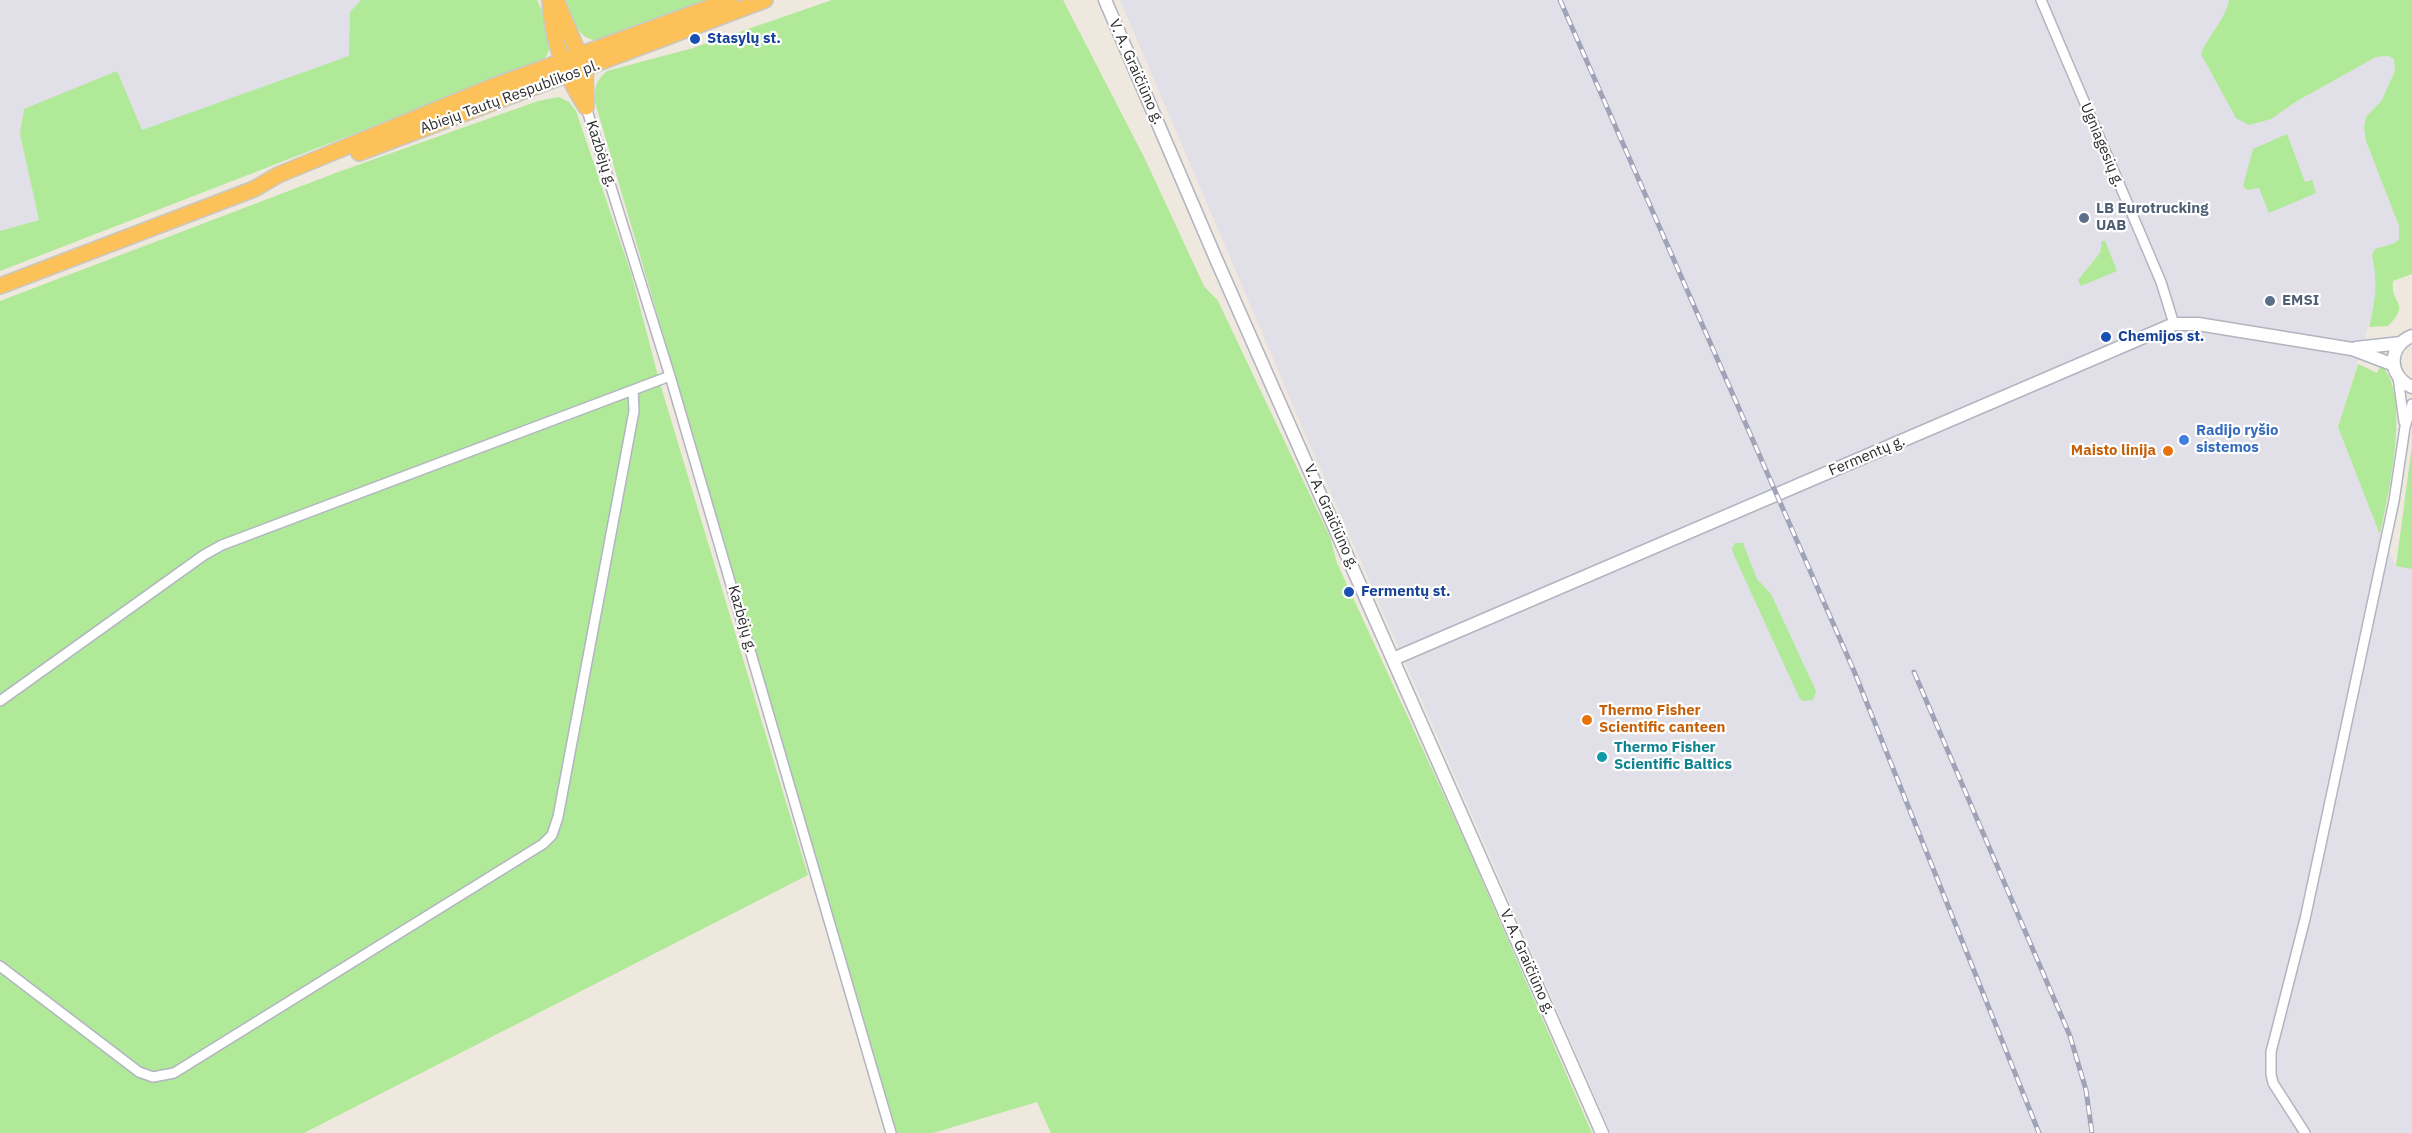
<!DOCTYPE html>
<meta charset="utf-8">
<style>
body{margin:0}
canvas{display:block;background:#efe8de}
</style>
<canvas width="2412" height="1133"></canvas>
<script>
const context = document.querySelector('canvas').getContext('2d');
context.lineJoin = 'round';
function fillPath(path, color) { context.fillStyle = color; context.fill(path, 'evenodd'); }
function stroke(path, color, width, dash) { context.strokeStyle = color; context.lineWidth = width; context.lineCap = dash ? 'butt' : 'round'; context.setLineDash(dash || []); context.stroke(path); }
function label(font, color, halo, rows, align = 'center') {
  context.font = font + ' "IBM Plex Sans",sans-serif'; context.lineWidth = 4.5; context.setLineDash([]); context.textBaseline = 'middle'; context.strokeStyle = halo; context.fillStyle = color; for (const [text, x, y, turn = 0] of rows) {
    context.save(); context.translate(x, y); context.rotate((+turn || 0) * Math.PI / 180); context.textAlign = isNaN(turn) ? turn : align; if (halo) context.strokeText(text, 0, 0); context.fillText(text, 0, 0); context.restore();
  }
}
fillPath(new Path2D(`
 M0,0H361L350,12V56L142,131L117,71L20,134L39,220L0,231Z
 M1120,0H2229L2227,12L2205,44L2271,119L2297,101L2376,57L2388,56L2394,59L2395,71L2382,100L2366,117V141L2399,226V239L2395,243L2375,249L2372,254L2377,279V297L2338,427L2380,535L2396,566L2412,569V1133H1611L1304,431Z`), '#e1dfe7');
fillPath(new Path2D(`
 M361,0H537C546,21 561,42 542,61L0,271V231L39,220L20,134L24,109L117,71L142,130L349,56L350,12Z
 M566,0H711L601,41C576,40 573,20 566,0Z
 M832,0H1063L1145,159L1204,286L1218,301L1330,537L1337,563L1464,839L1592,1133H1051L1037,1102L933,1133H897L595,102C594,87 596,81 607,71L693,48Z
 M2229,0H2412V274L2393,281C2390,305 2412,302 2388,326L2369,327C2376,299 2378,283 2372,255L2375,249L2395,243L2399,239V226L2366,141L2364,127L2366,117L2382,100L2395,71L2394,59L2388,56L2376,57L2297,101L2271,119L2249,125L2236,118L2201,54C2208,35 2225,21 2229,0Z
 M559,97L569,102L576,111L631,273L659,380L808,875L304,1133H0V301L341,171L538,101Z
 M2287,134L2305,182L2312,180L2316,193L2269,213L2259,188L2247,190L2243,186L2253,149Z
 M2102,241H2105L2117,271L2081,286L2078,280L2100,253Z
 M2358,364L2377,373L2381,365C2412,394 2388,496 2380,535L2338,427Z
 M2412,445V569L2396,566Z
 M1735,543H1743L1757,579L1771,594L1816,691L1813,700L1802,701L1799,697L1733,553L1732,548Z`), '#b0e997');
const minor = new Path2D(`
 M2041,0L2161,282L2174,324
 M586,107L670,376L891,1133
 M2398,377L2404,422
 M0,701L204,555L222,545L670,376
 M0,966L139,1072L153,1077L174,1073L543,844L552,835L558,817L634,411L633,390
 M2305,1133L2273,1083L2271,1074V1052L2305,919L2394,501L2405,427L2412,404`);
const secondary = new Path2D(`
 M1105,0L1216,259L1602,1133
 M2412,336C2387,346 2388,377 2412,387
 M2356,348L2401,343
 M1393,659L2174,324H2198L2352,349L2394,365`);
const trunk = new Path2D(`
 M550,0C552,38 565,75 586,107
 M556,0L585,69L586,107
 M359,153L765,0
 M0,286L254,189L278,175L494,86L730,0`);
stroke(minor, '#b2b4c1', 12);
stroke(secondary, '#b2b4c1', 15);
stroke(trunk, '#c8c8c8', 18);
stroke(minor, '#fff', 9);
stroke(secondary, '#fff', 12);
stroke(trunk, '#fcc158', 15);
const rail = new Path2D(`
 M1560,0L1854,671L2039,1133
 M1914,672L2070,1036L2086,1090L2092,1133`);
stroke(rail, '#a0a3b8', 5);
stroke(rail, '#fff', 3, [9]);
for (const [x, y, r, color] of [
 [695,39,6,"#1a4fb4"],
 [2084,218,6,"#5c6f8a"],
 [2270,301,6,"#5c6f8a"],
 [2106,337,6,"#1a4fb4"],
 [2184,440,6,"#3f7fe0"],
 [2168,451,6,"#e8710a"],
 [1349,592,6,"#1a4fb4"],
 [1587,720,6,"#e8710a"],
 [1602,757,6,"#0f9aa8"]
]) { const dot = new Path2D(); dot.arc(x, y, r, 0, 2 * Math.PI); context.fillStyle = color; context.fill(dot); stroke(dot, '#fff', 2); }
label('bold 15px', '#164399', '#fff', [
 ["Stasylų st.",707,39],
 ["Chemijos st.",2118,337],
 ["Fermentų st.",1361,592]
], 'left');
label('15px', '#2c2c2c', '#fff', [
 ["V. A. Graičiūno g.",1136,72,66],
 ["Abiejų Tautų Respublikos pl.",510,97,-20],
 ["Ugniagesių g.",2102,145,67],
 ["Kazbėjų g.",601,154,72],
 ["Fermentų g.",1867,456,-23],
 ["V. A. Graičiūno g.",1331,517,66],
 ["Kazbėjų g.",742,619,74],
 ["V. A. Graičiūno g.",1527,962,66]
]);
label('bold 15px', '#4e5e75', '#fff', [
 ["LB Eurotrucking",2096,209],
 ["UAB",2096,226],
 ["EMSI",2282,301]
], 'left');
label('bold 15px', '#366cbe', '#fff', [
 ["Radijo ryšio",2196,431],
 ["sistemos",2196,448]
], 'left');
label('bold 15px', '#c56008', '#fff', [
 ["Maisto linija",2156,451],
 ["Thermo Fisher",1599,711,"left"],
 ["Scientific canteen",1599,728,"left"]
], 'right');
label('bold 15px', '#0d838f', '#fff', [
 ["Thermo Fisher",1614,748],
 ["Scientific Baltics",1614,765]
], 'left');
</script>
